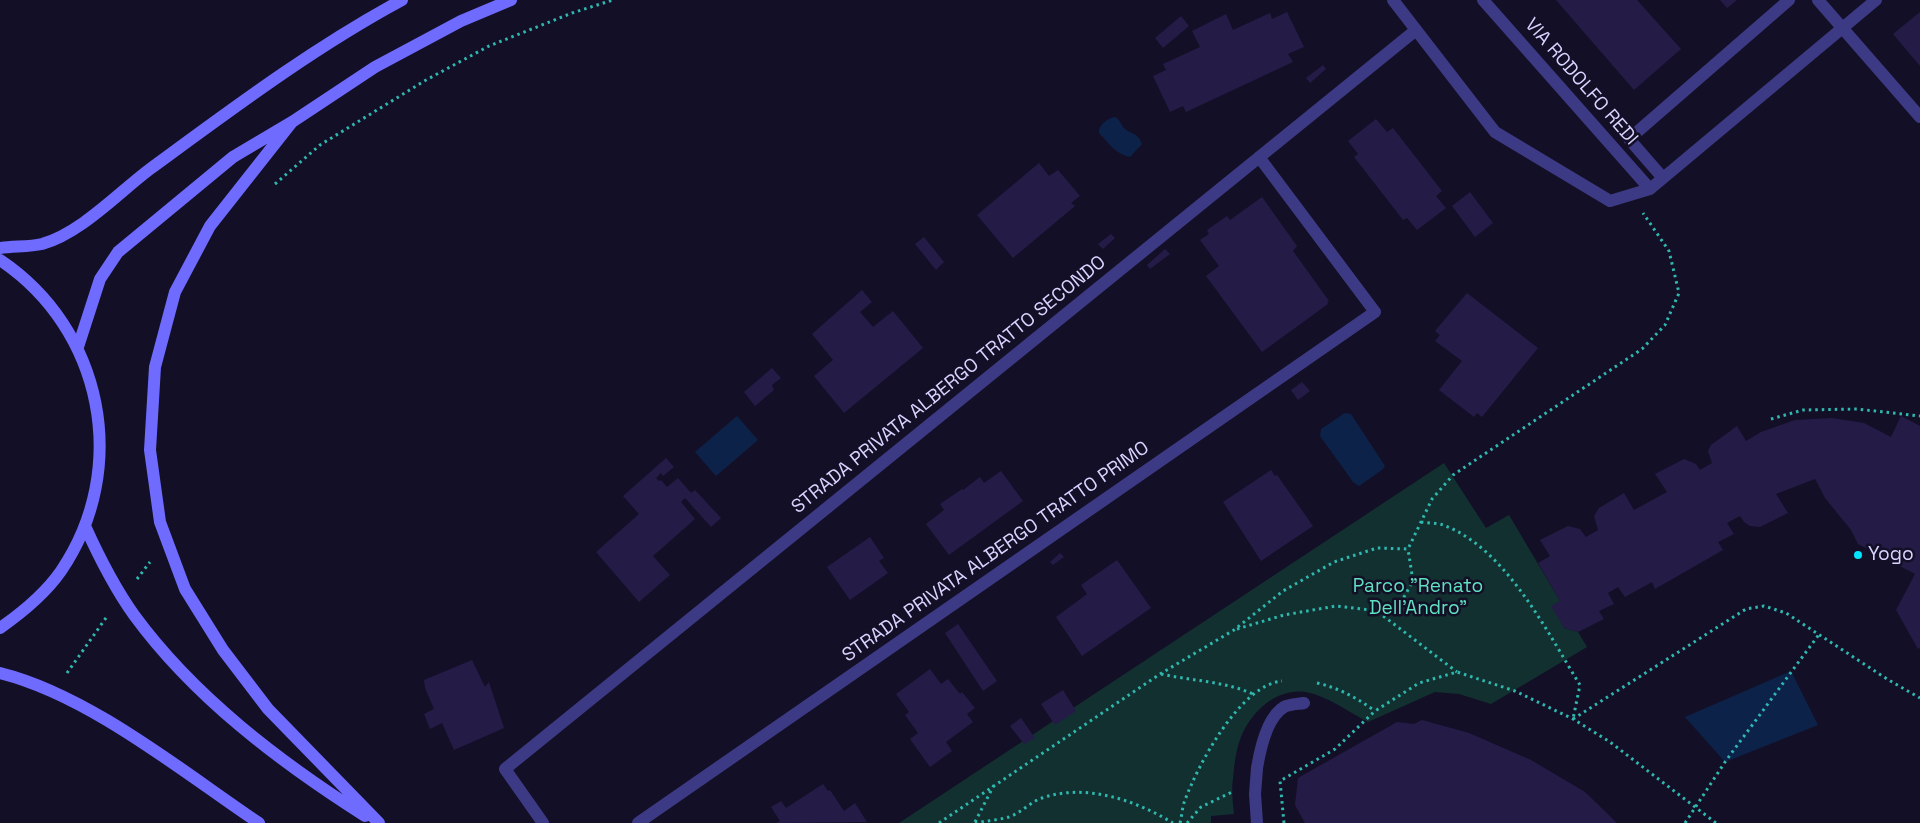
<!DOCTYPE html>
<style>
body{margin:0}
canvas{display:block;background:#130f26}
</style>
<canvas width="1920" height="823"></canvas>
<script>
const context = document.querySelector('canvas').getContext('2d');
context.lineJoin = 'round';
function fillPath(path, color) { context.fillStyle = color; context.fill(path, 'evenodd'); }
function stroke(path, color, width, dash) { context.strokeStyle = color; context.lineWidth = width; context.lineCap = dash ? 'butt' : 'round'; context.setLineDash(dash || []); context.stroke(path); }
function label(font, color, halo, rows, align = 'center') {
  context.font = font + ' "Space Grotesk",sans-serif'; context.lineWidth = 5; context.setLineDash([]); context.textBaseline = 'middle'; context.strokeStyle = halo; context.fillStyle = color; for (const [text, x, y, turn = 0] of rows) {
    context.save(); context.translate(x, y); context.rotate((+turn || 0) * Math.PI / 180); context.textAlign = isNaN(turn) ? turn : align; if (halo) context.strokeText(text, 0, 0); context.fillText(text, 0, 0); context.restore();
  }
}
fillPath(new Path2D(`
 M1444,463L1486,528L1509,515L1560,601L1564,628L1578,632L1587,647L1491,704L1459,694L1435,692L1368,722C1349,712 1327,696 1306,692C1276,688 1252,711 1241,737C1236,749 1234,766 1233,779C1231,790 1233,803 1234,814L1211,816V823H899Z`), '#12302f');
fillPath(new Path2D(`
 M1115,117C1120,120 1120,122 1123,127C1130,135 1137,131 1142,144L1130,157C1114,153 1110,144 1099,133C1098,126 1107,118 1115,117Z
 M1345,413L1351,414L1385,466L1382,470L1359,486L1353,482L1320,436L1321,429Z
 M737,416L758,440L716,476L695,452Z
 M1791,671L1818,725L1725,762L1685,717Z`), '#0c2248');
fillPath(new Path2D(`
 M1556,0H1637L1681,49L1634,90Z
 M1720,0H1737L1727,8Z
 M1287,12L1304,47L1288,54L1293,62L1186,112L1183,106L1170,112L1153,76L1166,70L1163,64L1200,47L1192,31L1226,14L1233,30L1270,13L1272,19Z
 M1920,12V66L1893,34Z
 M1181,16L1189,26L1163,48L1155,38Z
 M1323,65L1326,69L1310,83L1306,78Z
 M1376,119L1387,132L1393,128L1442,191L1436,196L1446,208L1417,230L1407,218L1403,220L1379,189L1354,157L1358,154L1348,141Z
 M1039,163L1049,176L1058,170L1080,196L1071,203L1075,206L1013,258L977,215Z
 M1470,192L1493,223L1475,237L1452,206Z
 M1262,197L1297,246L1293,251L1329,301L1327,302L1328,304L1262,352L1206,276L1219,266L1200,240L1209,234L1207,230L1227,216L1230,220Z
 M1111,234L1115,238L1103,249L1098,244Z
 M924,237L944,262L936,270L915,244Z
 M1165,249L1170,254L1150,269L1147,265Z
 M862,290L872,302L860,312L873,327L893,311L923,348L844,413L814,376L833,360L812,334Z
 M1467,293L1538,348L1482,417L1477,413L1474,417L1439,390L1462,361L1435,341L1440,335L1435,331Z
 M772,368L781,378L772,385L774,390L755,406L744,392Z
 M1302,382L1310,391L1298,400L1291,390Z
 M1901,416L1920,426V648L1918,649L1896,610L1915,574L1858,544L1851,530L1825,498L1815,479L1776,494L1788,513L1760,527L1750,526L1744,522L1740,516L1727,523L1734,534L1718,542L1723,550L1655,589L1652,582L1625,597L1618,587L1608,593L1614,604L1599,611L1604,619L1578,632L1564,628L1551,606L1560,601L1538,563L1550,556L1540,540L1568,526L1580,529L1586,537L1598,530L1594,516L1599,508L1624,493L1634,510L1667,492L1655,474L1684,459L1696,464L1700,470L1712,463L1708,451L1711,445L1737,426L1746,441L1761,432L1795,420L1832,418L1864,423L1891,437Z
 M666,458L674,467L663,476L661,473L656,478L659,481L661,480L667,487L678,478L691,493L695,490L721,518L711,527L685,498L681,502L695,519L653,556L670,575L639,602L596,552L639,514L623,496Z
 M1271,470L1275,476L1277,475L1313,526L1261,561L1223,502Z
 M1001,471L1023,501L949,555L926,524L944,510L940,504L962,489L963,490L980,477L984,483Z
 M870,537L884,558L879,561L888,573L850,600L827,567Z
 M1060,553L1064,557L1053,565L1050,562Z
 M1117,560L1151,608L1082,656L1056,617L1087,594L1081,585Z
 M958,624L997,681L983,691L945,633Z
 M472,660L485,687L489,682L504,728L454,750L442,723L430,729L424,714L434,709L425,688L424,680Z
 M930,669L941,684L948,679L960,694L962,692L975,708L967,714L973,722L946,742L952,751L930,767L910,739L918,733L905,715L909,712L896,694Z
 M1063,690L1076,711L1055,725L1041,704Z
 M1021,718L1035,738L1024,744L1010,726Z
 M1422,720L1469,733L1531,760L1585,792L1617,823H1305L1295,805L1298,778L1397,722L1414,724Z
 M823,784L828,791L830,790L844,811L855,803L867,822L776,823L780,821L771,807L781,801L786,808Z`), '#241b47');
stroke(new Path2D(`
 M275,184L320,145L426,80L489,46L572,13L613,0
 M1771,419L1803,410L1857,409L1920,416
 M1421,522C1428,523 1437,523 1443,525C1506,548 1547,632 1580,685L1573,719
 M137,579L150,562
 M1378,612L1457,672
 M1237,629L1284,615L1336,606L1378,611L1399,606L1413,581L1408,549
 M67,673L108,615
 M1161,674C1192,681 1224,681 1253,694
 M1317,683C1339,688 1357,698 1375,711
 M1573,719L1746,609L1764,606L1786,613L1887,679L1920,698
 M975,822L994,785
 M939,823L1160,674L1234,630L1283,591L1334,562L1377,548L1408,549L1432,499L1453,475L1642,349L1665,325L1679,293L1669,251L1643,213
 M975,823C986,821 998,820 1009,817C1021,813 1030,802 1042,798C1086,783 1135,800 1173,823
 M1180,823C1182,816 1182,807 1185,800C1198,765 1240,685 1282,681
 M1187,823L1201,807L1232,792
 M1284,823L1280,781L1335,749L1375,711L1419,683L1457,672L1515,691L1573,719L1610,742L1716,823
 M1685,823L1725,762L1820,633`), '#2fb8b0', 3, [2.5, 4]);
stroke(new Path2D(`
 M1257,768C1260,750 1267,717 1284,707C1289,704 1299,704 1304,703
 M543,823L505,769L1416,30
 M638,823L1375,312L1259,157`), '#3d3a85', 12);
stroke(new Path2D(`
 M1393,0L1495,132L1610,201L1650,189L1876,0
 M1483,0L1650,189
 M1818,0L1920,117
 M1663,178L1629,139L1789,0
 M1257,768L1255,794L1257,823`), '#3d3a85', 12);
stroke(new Path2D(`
 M292,122L210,226L175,292L155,367L150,450L160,522L185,589L223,650L268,709L379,823
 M0,248C13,246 29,247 42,244C81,233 118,193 150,169C232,109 313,48 402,0
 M0,260C103,329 131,468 61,571C45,594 23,612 0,628
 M78,347L100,279L118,252L233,157L292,122L375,67L461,21L511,0
 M85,526C99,557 114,587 134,615C194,697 280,762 365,816
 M0,673C89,695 183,772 259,823`), '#6f6bff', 12);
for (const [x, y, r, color] of [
 [1858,555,5,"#00e5ff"]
]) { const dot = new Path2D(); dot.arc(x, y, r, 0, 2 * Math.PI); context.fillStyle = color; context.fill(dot); stroke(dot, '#130f26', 2); }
label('19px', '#d9d4ff', '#130f26', [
 ["VIA RODOLFO REDI",1581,82,49],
 ["STRADA PRIVATA ALBERGO TRATTO SECONDO",949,385,-39],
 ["STRADA PRIVATA ALBERGO TRATTO PRIMO",996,552,-35]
]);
label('19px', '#d9d4ff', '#130f26', [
 ["Yogo",1868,555]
], 'left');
label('19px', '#5fe0c0', '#130f26', [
 ["Parco \"Renato",1418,587],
 ["Dell'Andro\"",1418,609]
]);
</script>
